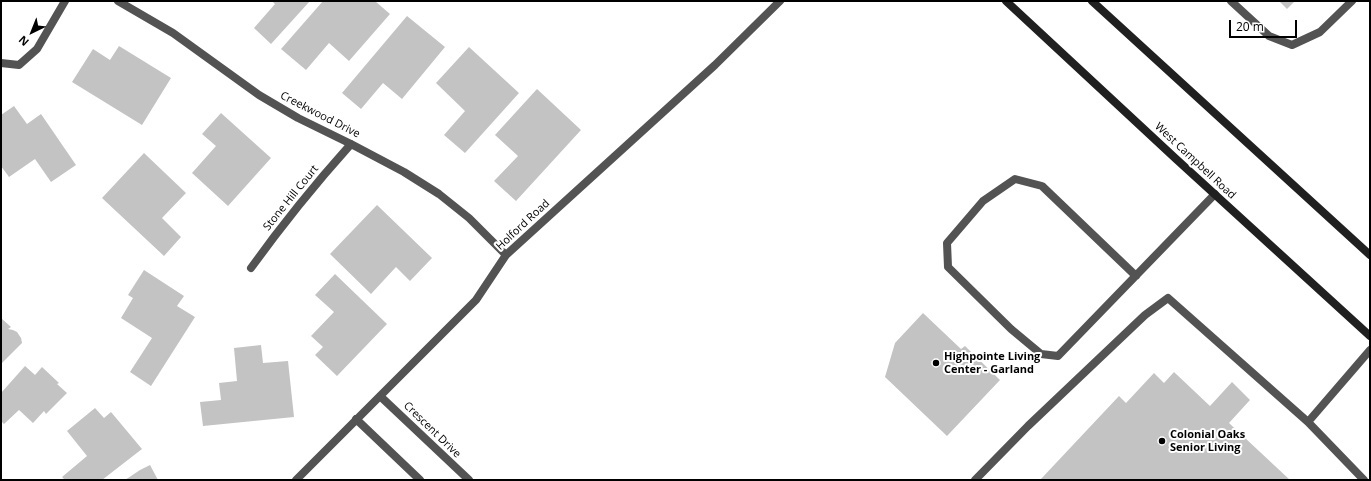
<!DOCTYPE html>
<style>
body{margin:0}
#map{position:relative;width:1371px;height:481px;overflow:hidden;background:#fff;font-family:"Open Sans",sans-serif}
canvas{display:block}
.frame{position:absolute;inset:0;border:2px solid #000;pointer-events:none}
.north{position:absolute;left:12px;top:12px;width:40px;height:40px;-webkit-text-stroke:3px #fff;paint-order:stroke;rotate:223deg;font-size:11px;font-weight:700;line-height:16px;text-align:center;color:#000}
.north::after{content:'';display:block;margin:auto;width:14px;height:18px;background:#000;clip-path:polygon(50% 0,100% 100%,50% 72%,0 100%)}
.scale{position:absolute;left:1229px;top:20px;width:68px;height:18px;box-sizing:border-box;border:2px solid #000;border-top:0;padding-left:5px;font-size:12px;line-height:14px;white-space:nowrap;color:#000;-webkit-text-stroke:3px #fff;paint-order:stroke}
</style>
<div id="map">
<canvas width="1371" height="481"></canvas>
<div class="frame"></div>
<div class="north">N</div>
<div class="scale">20 m</div>
</div>
<script>
const context = document.querySelector('canvas').getContext('2d');
context.lineJoin = 'round';
function fillPath(path, color) { context.fillStyle = color; context.fill(path, 'evenodd'); }
function stroke(path, color, width, dash) { context.strokeStyle = color; context.lineWidth = width; context.lineCap = dash ? 'butt' : 'round'; context.setLineDash(dash || []); context.stroke(path); }
function label(font, color, halo, rows, align = 'center') {
  context.font = font + ' "Open Sans",sans-serif'; context.lineWidth = 4; context.setLineDash([]); context.textBaseline = 'middle'; context.strokeStyle = halo; context.fillStyle = color; for (const [text, x, y, turn = 0] of rows) {
    context.save(); context.translate(x, y); context.rotate((+turn || 0) * Math.PI / 180); context.textAlign = isNaN(turn) ? turn : align; if (halo) context.strokeText(text, 0, 0); context.fillText(text, 0, 0); context.restore();
  }
}
fillPath(new Path2D(`
 M272,1H310L271,44L254,28L275,4Z
 M323,1H375L390,14L349,61L329,43L306,70L281,49Z
 M1279,1H1295L1287,9Z
 M407,16L445,47L402,99L383,83L361,109L342,93Z
 M119,46L171,78L142,125L72,82L93,49L110,60Z
 M469,47L519,93L465,153L444,135L465,111L436,83Z
 M537,89L581,130L516,201L494,181L518,156L495,135Z
 M14,106L27,124L41,114L76,165L51,182L35,159L9,177L1,166V115Z
 M221,113L271,158L228,206L192,173L216,146L202,134Z
 M144,153L186,193L162,218L181,237L164,256L102,198Z
 M377,205L432,258L410,281L396,267L371,294L330,254Z
 M144,270L184,296L177,306L195,317L151,386L130,372L152,338L121,318L133,298L128,295Z
 M335,274L387,324L337,376L315,355L323,347L311,336L334,312L315,295Z
 M923,313L961,349L965,346L1000,380L947,436L885,377L895,343Z
 M1,318L11,327L8,329L13,330L17,332L21,338L22,343L1,364Z
 M261,345L263,363L288,361L294,417L203,426L200,402L221,400L219,383L237,381L234,348Z
 M25,366L35,375L42,367L59,383L57,384L67,393L46,414L44,411L33,423L19,410L4,424L1,421V393Z
 M1174,372L1210,406L1232,382L1250,400L1229,423L1290,480H1040L1119,396L1126,403L1154,373L1164,383Z
 M95,408L104,418L111,412L142,449L102,480H65L62,477L87,456L67,431Z
 M150,465L158,480H125L140,470Z`), '#c3c3c3');
stroke(new Path2D(`
 M1136,276L1042,186L1015,179L983,201L947,243L948,267L1011,329L1041,354L1058,356C1110,302 1162,248 1215,194
 M1308,422L1370,350
 M975,480L1028,426L1145,315L1168,298L1308,422L1364,480`), '#535353', 8);
stroke(new Path2D(`
 M118,1L173,33L259,95L298,118L351,144L404,172L439,194L469,218L506,255
 M1231,1L1269,36L1292,45L1320,32L1352,1
 M1,63L19,65L37,49L65,1
 M251,268C282,225 316,183 351,144
 M380,396L469,480
 M356,419L420,480
 M296,480L476,300L506,255L715,65L780,1`), '#535353', 8);
stroke(new Path2D(`
 M1006,1L1175,158L1370,336
 M1092,1L1370,255`), '#202020', 8);
for (const [x, y, r, color] of [
 [936,363,4,"#000"],
 [1162,441,4,"#000"]
]) { const dot = new Path2D(); dot.arc(x, y, r, 0, 2 * Math.PI); context.fillStyle = color; context.fill(dot); stroke(dot, '#fff', 1.5); }
label('11px', '#000', '#fff', [
 ["Creekwood Drive",320,115,27],
 ["West Campbell Road",1195,161,43],
 ["Stone Hill Court",291,198,-51],
 ["Holford Road",523,225,-43],
 ["Crescent Drive",432,430,44]
]);
label('bold 11px', '#000', '#fff', [
 ["Highpointe Living",944,357],
 ["Center - Garland",944,370],
 ["Colonial Oaks",1170,435],
 ["Senior Living",1170,448]
], 'left');
</script>
